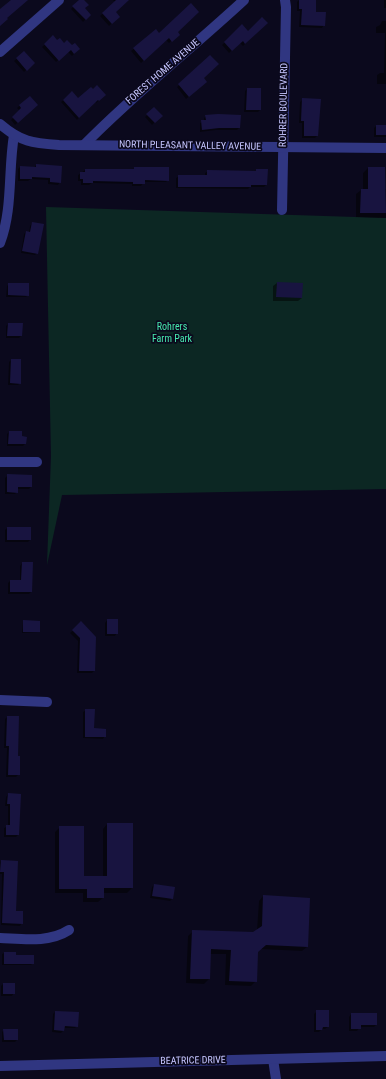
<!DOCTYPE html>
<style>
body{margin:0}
canvas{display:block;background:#0b091d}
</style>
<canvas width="386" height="1079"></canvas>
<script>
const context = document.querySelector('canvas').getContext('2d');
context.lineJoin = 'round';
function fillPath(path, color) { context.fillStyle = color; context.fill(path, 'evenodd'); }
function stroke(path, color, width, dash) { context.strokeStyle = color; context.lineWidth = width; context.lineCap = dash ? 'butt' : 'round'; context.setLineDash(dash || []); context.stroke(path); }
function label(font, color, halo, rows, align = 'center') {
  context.font = font + ' "Roboto Condensed",sans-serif'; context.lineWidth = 3.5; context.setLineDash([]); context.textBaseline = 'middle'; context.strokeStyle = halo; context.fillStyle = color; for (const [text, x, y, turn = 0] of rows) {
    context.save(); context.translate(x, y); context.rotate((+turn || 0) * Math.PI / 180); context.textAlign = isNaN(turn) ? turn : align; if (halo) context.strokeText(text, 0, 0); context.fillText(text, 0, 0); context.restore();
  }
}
fillPath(new Path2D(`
 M46,207L386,218V489L62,495L47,565L51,456Z`), '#0c2723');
fillPath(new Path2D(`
 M113,0H126L115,12L119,17L109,26L100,16L115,2Z
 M299,0H315V13L324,25L322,28L299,27L300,11H297V2Z
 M384,0H386V8H384Z
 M79,1L90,15L83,22L71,9Z
 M382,21H386V84H377V75L380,73H384L385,33H376V27L380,25Z
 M267,23L243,46L240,43L229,53L222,45L242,26L248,32Z
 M156,30L159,34L177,32L179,35L169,43L166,40L141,63L131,51Z
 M53,37L57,42L79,49L72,56L68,52L56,62L42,47Z
 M24,52L34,63L24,72L14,61Z
 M210,56L202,78L206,82L186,99L177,87Z
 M247,89H260V110L258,112H244L245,91Z
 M93,90L105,95L96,103L95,101L77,120L61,102L72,93L78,99Z
 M29,97L37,105L15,125L11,120L20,111L17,108Z
 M303,99L317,136L315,138H302V123H299L300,102Z
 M154,108L161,116L152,125L145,117Z
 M206,116H240L239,128L237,130H216L200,132V123L204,121V118Z
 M376,126H386V137H374V128Z
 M36,165L60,182L58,185L48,184V180L31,179L28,181H18V169L20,167L34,168Z
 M168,168V180L166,182H144L141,186H132V184L92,183L89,185H81V181H78V175L85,170Z
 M368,168L384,189H386V218L356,217V194L361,190H363V173Z
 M257,170H267L266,185L264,187H250L248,189L176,188V178L179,176H205V173L208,171L255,172Z
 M32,223L37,253L35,255L21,253L24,234L26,232L29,233L30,226Z
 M277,283L302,298L298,301H273V286Z
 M9,284L28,295L26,297H6L7,286Z
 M8,324L21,336L19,338H6V326Z
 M11,360L20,383L18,385H8L9,362Z
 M9,432L21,437L25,444L23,446H7V434Z
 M8,475L31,487L29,489H17V492L15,494H5V478Z
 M7,528L30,540L28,542H5V530Z
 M22,563L31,592L29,594H8V583L10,581H20V566Z
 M107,620L117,633L115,636H105V623Z
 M23,621L39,622V632L22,633Z
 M81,623L94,671L92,673H77L78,641L70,633Z
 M86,710L93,729L105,736L103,739L83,738V712Z
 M7,717L17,757L19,774L16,777H6L7,748H4L5,719Z
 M8,794L20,795L18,835L16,837H4V828L8,826V806H5L6,797Z
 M107,824L132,888L127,893H103V898L98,902H83V893H55V832L60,827L83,877H103V829Z
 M1,861L17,862L15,912L22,923L20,926L1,925L2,874H0V862Z
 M154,885L172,899L170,901L150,898L152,887Z
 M263,896L307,947L302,951L260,949L257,952L256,981L251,986L225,985L226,954H210L209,979L204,984L186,983L188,936L193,931L253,933L257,930L259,901Z
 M4,953H15V956L33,963L31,965H2V954Z
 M3,984H14V993L12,996H1V986Z
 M317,1011L328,1027L325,1029H322L319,1032H314V1014Z
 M55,1012L77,1026L75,1028H64V1030L61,1033L52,1032L53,1014Z
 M351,1014L376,1025L374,1027H360L357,1031H349V1017Z
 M4,1030L17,1040L15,1042H2V1032Z`), '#0007');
fillPath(new Path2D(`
 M11,0H28L7,18L8,19L0,26V9Z
 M79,0H84L89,5L85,8L91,15L86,20L72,6Z
 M116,0H129L116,12L120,17L112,24L102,13Z
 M299,0H316V12H326L325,26L301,25L302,9H299Z
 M191,3L199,12L178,32L180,35L172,42L169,38L144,61L133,48L156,29L159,33Z
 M262,17L268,23L245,44L243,41L232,51L224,42L242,24L248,31Z
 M53,35L57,40L60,38L64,43L67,40L72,45L75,43L80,49L74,54L71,50L59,61L44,44Z
 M24,51L35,63L27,71L16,58Z
 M210,55L219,64L204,78L207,82L189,97L178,84Z
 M97,85L106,95L99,101L98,100L79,118L63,100L72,91L78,98L91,87L93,89Z
 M247,88H261V110H246Z
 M30,96L38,105L18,123L12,117L21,108L19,105Z
 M302,98L321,99L318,136H304V121H301Z
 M154,107L163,116L155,123L146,114Z
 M218,114L241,115L240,128H219L202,130L201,120H206L205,115Z
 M376,125H386V135H376Z
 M36,164L62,166L61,183L50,182V178L32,177V179H20V166L36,167Z
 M134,167H169V181L145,180V184H133V182L93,181V183H83V179H80V172H85V169H134Z
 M368,167H385L386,213H360L361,189H368Z
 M256,169H268L267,185H251V187H178V175H207V170L256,171Z
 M32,222L44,224L38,254L22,251L26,231L30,232Z
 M277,282L303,283L302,298L276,297Z
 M8,283H29V296L8,295Z
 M8,323H23L22,336H7Z
 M11,359H21V384L10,383Z
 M9,431H22V436L27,437L26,444H8Z
 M7,474L32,475V487H18V493L7,492Z
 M7,527H31V540H7Z
 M22,562H33L32,592H10V580H21Z
 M107,619H118V634H107Z
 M23,620L40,621V632H23Z
 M81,621L96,637L95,671H79L80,638L72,630Z
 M85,709H95L94,728L106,729V737H85Z
 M7,716H19L18,756H20V775H8L9,746H6Z
 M8,793L21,794L19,835H6V825H10V804H7Z
 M107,823H133V888H104V898H87V889H59V826H84V876H107Z
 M1,860L18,861L16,911H23V924L2,923L4,872H0Z
 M154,884L175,887L173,899L152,896Z
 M263,895L310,898L308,947L266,945L258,952L257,982L229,981L231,950L211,949L210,979H190L192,930L253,932L262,926Z
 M4,952H16V955H34V964H4Z
 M3,983H15V994H3Z
 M316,1010H329V1027H323L322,1030H316Z
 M55,1011L79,1012L78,1027L65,1026L64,1031L54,1030Z
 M351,1013H377V1025H361V1029H351Z
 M3,1029H18V1040H4Z`), '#181440');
stroke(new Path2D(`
 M0,52L59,0
 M84,145C134,94 191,49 244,0
 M282,210L286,7L285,0
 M0,243C13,209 8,171 14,135
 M0,462H37
 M0,700L47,702
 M0,938C23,939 49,943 69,930
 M273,1059L276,1079`), '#303681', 10);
stroke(new Path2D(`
 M0,124C21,142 32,143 59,145L386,148
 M0,1066L386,1056`), '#303681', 10);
label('10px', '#c6c6ff', '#0b091d', [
 ["FOREST HOME AVENUE",163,72,-41],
 ["ROHRER BOULEVARD",284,105,-89],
 ["NORTH PLEASANT VALLEY AVENUE",190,146,1],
 ["BEATRICE DRIVE",193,1061,-1]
]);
label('10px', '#47e9af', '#0b091d', [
 ["Rohrers",172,327],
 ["Farm Park",172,339]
]);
</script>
